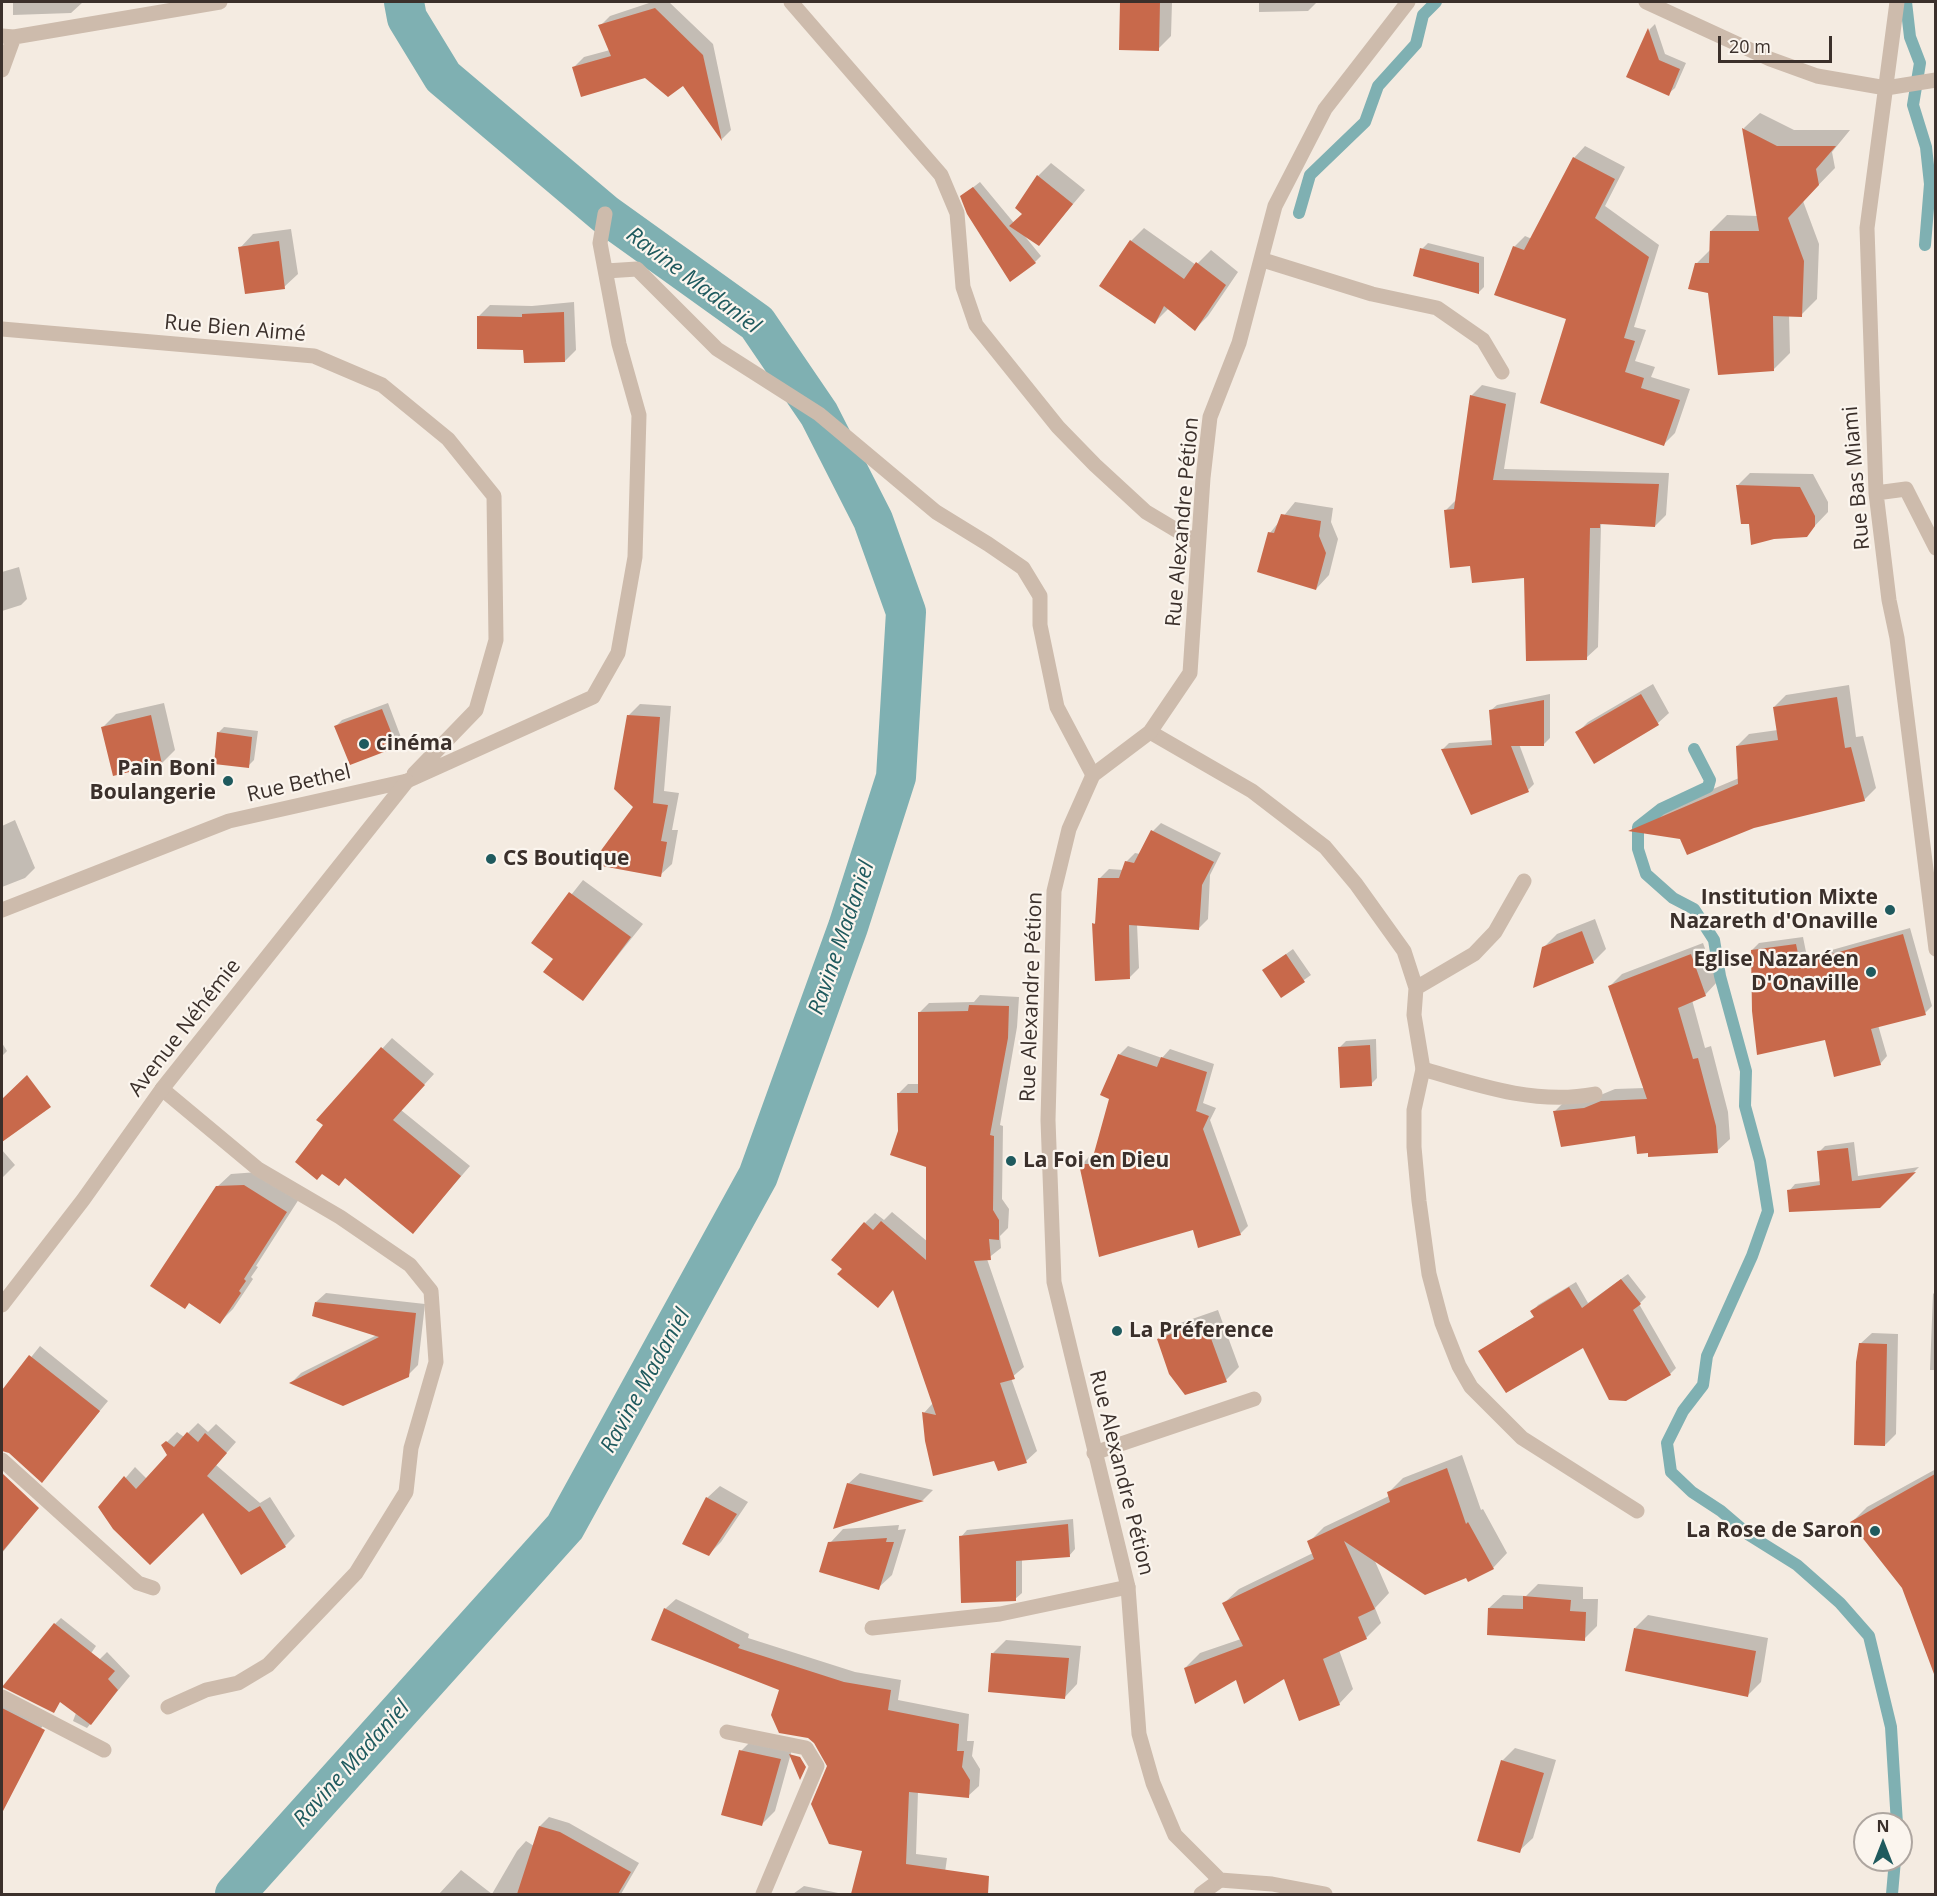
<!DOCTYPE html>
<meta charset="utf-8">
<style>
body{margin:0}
#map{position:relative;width:1937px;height:1896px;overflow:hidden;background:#f4ebe1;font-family:"Open Sans",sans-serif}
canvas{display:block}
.frame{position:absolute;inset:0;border:3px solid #3b302b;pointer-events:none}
.north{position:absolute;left:1853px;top:1812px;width:60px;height:60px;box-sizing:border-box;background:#fbf5ee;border:2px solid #aea6a0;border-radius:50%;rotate:0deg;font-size:16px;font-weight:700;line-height:24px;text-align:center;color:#3b302b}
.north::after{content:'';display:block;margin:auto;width:21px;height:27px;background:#1f5a5e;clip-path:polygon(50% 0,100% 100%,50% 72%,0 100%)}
.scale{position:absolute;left:1718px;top:36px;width:114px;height:27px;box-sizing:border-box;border:3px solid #3b302b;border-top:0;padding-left:8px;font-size:18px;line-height:21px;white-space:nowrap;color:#3b302b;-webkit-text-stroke:4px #fbf5ee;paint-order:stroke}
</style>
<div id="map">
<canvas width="1937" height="1896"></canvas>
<div class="frame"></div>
<div class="north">N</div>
<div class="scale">20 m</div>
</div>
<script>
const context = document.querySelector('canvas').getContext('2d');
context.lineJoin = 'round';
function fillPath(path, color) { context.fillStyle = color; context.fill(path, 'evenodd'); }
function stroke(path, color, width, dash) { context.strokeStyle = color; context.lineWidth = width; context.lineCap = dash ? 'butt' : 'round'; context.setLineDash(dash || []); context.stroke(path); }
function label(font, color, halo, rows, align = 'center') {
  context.font = font + ' "Open Sans",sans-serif'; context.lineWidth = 4.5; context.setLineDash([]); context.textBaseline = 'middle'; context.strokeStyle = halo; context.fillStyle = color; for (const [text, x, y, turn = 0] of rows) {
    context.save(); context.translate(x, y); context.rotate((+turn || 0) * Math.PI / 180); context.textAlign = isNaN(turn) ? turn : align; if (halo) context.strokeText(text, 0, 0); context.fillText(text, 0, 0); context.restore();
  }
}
fillPath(new Path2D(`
 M13,2H83L71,13L13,15Z
 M652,2H669L713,44L731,130L722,139L683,84L574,67L584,57L610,50L600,26L610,16Z
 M1121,2H1172L1171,36L1158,49H1121Z
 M1259,2H1317L1308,11L1259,12Z
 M1655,24L1665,54L1686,63L1675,88L1668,94L1628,76L1650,29Z
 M1760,113L1794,130H1850L1832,152L1835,168L1803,201L1819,244L1817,299L1801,315H1789L1790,353L1774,369L1709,292L1696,264L1711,249V231L1727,215L1758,216L1744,128Z
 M1585,146L1625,167L1605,206L1659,245L1634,327L1646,330L1635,361L1655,367L1651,377L1690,389L1675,433L1664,444L1514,247L1525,236L1532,239L1574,158Z
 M1051,163L1085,190L1039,244L1023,234L1041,256L1035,262L962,196L980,182L1014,223L1024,214L1017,208L1038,176Z
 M1144,228L1196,265L1211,250L1238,272L1208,316L1195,329L1169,308L1155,322L1131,241Z
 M291,229L298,274L284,287L240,248L253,234Z
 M1428,243L1484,257V287L1478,293L1422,249Z
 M574,302L576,350L565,361L525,348L479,316L490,305L532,306Z
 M1482,385L1516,393L1504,469L1669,473L1666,515L1655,526L1603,522L1601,525L1598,647L1586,658L1526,576L1471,565L1445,511L1457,499L1471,396Z
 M1750,473L1813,474L1828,502V512L1806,535L1737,486Z
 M1295,502L1333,508L1331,522L1338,539L1329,575L1316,589L1270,533Z
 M19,567L27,599L21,605L2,611V572Z
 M1653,684L1669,713L1658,723L1577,733L1588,722Z
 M1849,685L1856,737L1863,736L1876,788L1864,800L1681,838L1631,830L1642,819L1739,778L1737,746L1749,734L1778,730L1774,707L1786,695Z
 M1550,694V738L1544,744H1519L1534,784L1528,790L1443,749L1449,743L1493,740L1490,711L1497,705Z
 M164,703L175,750L162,763L103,727L116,714Z
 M388,703L402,740L396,746L336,726L342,720Z
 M640,704L671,706L664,791L679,793L672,830H678L672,864L660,875L635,807L629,715Z
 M224,727L258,731L254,760L248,766L218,733Z
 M15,820L35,868L25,878L2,887V826Z
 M1161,823L1221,853L1210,875L1208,919L1199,928L1137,924L1139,968L1130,977L1094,924L1097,921L1100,878L1109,869L1124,870L1126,862L1135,853L1140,854L1153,831Z
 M583,880L643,924L583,999L555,959L533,943Z
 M1595,919L1606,949L1593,962L1544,947L1557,934Z
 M1910,928L1932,1006L1925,1013L1878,1025L1887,1056L1880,1064L1752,950L1759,943L1803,937L1807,957Z
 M1703,943L1717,982L1705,995L1692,1000L1705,1048L1711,1046L1728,1112L1730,1139L1717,1151L1637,1134L1554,1112L1567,1099L1598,1096L1615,1089L1645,1088L1609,987L1622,974Z
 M1293,949L1311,975L1281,996L1264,970Z
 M980,995L1019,997L1017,1027L1000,1125L1003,1126L1002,1199L1009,1209L1008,1228L1000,1236L1001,1248L987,1259L1024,1367L1011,1378L1037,1451L1026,1461L999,1470L995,1459L924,1413L933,1403L894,1288L844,1268L865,1223L875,1213L884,1220L892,1212L928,1242V1166L900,1131L898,1094L908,1084H919V1013L929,1003L974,1002Z
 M392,1038L434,1074L401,1110L470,1166L413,1232L346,1177L339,1184L325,1125L318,1119Z
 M1376,1039L1377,1078L1371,1084L1340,1047L1346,1041Z
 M2,1043L7,1051L2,1056Z
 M1128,1046L1162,1058L1170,1049L1214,1064L1203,1103L1216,1108L1210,1120L1248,1226L1240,1234L1194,1229L1081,1165L1089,1157L1094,1156L1111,1098L1119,1055Z
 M1854,1142L1858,1176L1919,1167L1880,1206L1789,1191L1795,1184L1821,1181L1819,1152L1825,1146Z
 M2,1150L15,1165L2,1178Z
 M258,1172L299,1199L256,1266L258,1267L251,1277L253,1279L233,1309L220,1322L217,1187L231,1174Z
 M1628,1274L1646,1297L1639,1304L1676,1368L1670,1374L1583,1346L1480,1351L1535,1316L1532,1312L1538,1305L1576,1282L1588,1303Z
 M1936,1291V1370H1930L1933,1294Z
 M326,1293L425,1304L418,1365L408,1375L292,1382L301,1373L377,1335L316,1302Z
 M1218,1310L1239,1367L1226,1380L1159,1339L1172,1326Z
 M1872,1333L1898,1334L1896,1434L1885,1445L1860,1344Z
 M40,1346L108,1401L42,1481L2,1446V1394Z
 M198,1423L208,1432L216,1424L236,1442L216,1465L260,1503L270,1497L295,1536L285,1546L242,1573L203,1511L100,1508L135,1467L147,1479L169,1455L163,1446L177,1432L184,1437Z
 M1462,1455L1481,1510L1483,1509L1507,1553L1493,1568L1466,1577L1374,1559L1389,1593L1375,1608L1381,1623L1366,1638L1339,1650L1353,1689L1339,1704L1285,1677L1237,1678L1185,1668L1200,1653L1241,1639L1224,1603L1239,1589L1313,1553L1309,1542L1324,1527L1389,1496L1388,1493L1403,1478Z
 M1936,1469V1674L1903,1587L1852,1522L1867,1507Z
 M860,1473L933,1490L923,1500L835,1526L848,1484Z
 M720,1486L748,1502L721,1542L709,1554L707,1498Z
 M2,1509L23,1527L2,1553Z
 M1073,1519L1075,1549L1069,1556L1022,1559V1593L1015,1599L961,1537L967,1530Z
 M899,1525L898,1530L906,1529L892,1575L878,1588L830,1543L843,1529Z
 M1538,1584L1583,1587V1599H1598L1597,1626L1584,1639L1489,1608L1503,1595L1526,1596Z
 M676,1599L749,1634L748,1638L855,1672L901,1680L898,1700L969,1714L967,1741H974L972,1756L980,1769L979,1786L968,1796L918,1791L916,1854L947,1858L942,1894H853L864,1850L828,1770L827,1761L781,1689L665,1609Z
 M1648,1615L1768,1638L1761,1682L1748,1695L1635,1628Z
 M61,1618L96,1646L57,1703L55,1624Z
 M1006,1640L1081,1646L1077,1684L1064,1698L993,1653Z
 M107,1652L130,1676L87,1728L73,1721L94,1665Z
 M2,1700L48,1718L2,1786Z
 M754,1738L793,1746L775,1811L762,1824L741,1751Z
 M1515,1748L1556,1760L1533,1838L1519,1851L1502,1761Z
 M549,1817L569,1823L639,1863L621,1894H439L461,1870L492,1894L517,1851L526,1841L534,1846L540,1826Z
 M804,1886L843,1894H793Z`), '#0003');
stroke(new Path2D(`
 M1906,2L1910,37L1920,63L1913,105L1926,147L1930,184L1925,245
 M1299,213L1310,175L1365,122L1378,86L1416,44L1423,15L1436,2
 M1694,749L1710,780L1708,787L1661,809L1638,827V849L1646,874L1673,898L1694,909L1714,940L1720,976L1746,1071L1745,1106L1760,1161L1768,1211L1752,1256L1707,1356L1703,1385L1683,1411L1667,1443L1671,1472L1692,1492L1721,1511L1749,1535L1797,1565L1840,1603L1869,1636L1891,1727L1897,1824
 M1892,1894L1895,1860`), '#7fb0b2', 12);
stroke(new Path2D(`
 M235,1894L565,1527L758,1176L848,927L896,777L906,612L873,520L819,414L757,323L605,214L443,77L407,18L404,2`), '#7fb0b2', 40);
fillPath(new Path2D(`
 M1120,2H1160L1159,51L1119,50Z
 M655,8L703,55L722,141L683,86L668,97L645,78L581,97L572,67L611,56L598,25Z
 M1648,28L1659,60L1680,69L1669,96L1626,77Z
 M1742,128L1777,146H1836L1816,169L1819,185L1788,218L1804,261L1802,317L1773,316L1774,371L1718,375L1708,293L1688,289L1695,263H1709L1710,231H1759Z
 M1573,157L1615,179L1595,218L1649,257L1624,338L1635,341L1625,372L1644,378L1641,388L1680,400L1664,446L1540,403L1566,319L1494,295L1513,246L1524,250Z
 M1037,175L1073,204L1039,246L1009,226L1022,214L1015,208Z
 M973,187L1036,263L1010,282L967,214L960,196Z
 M1130,240L1184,279L1196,262L1226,285L1195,331L1164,306L1155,324L1099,286Z
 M279,241L285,289L245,294L238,247Z
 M1420,248L1479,263V294L1413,276Z
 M564,312L565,362L524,363L523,350L477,349V316L522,317V314Z
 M1470,395L1506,404L1493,480L1659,484L1655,527L1600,524V528H1590L1587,660L1526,661L1524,578L1472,583L1470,566L1450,568L1444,510L1454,509Z
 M1736,485L1800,487L1815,516V526L1807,537L1774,539L1751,545L1749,524H1741Z
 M1281,514L1321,521L1319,536L1326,553L1316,590L1257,572L1268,532L1274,533Z
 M1641,694L1659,725L1594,764L1575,732Z
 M1837,697L1845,748L1851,747L1865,801L1754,828L1687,855L1680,839L1628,831L1738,784L1736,746L1778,740L1773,707Z
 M1544,700V746H1511L1529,792L1471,815L1441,749L1492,745L1489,710Z
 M382,709L397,747L350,765L334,726Z
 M151,715L162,764L113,776L101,727Z
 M627,715L660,717L653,803L668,805L661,841L667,842L661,877L591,864L633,807L614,789Z
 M217,732L252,737L249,768L214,764Z
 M1151,830L1214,862L1202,885L1199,930L1129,925L1130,979L1095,981L1092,923L1095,924L1098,878H1119L1125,861L1134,863Z
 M569,892L631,937L583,1001L543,972L553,959L531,943Z
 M1582,931L1594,963L1533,988L1542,947Z
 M1903,934L1926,1015L1871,1029L1881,1065L1834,1077L1825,1040L1757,1055L1752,1011L1751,950L1796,944L1800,963Z
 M1286,954L1305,982L1281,998L1262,970Z
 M1691,954L1706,996L1678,1008L1693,1059L1698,1058L1716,1126L1718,1153L1648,1157V1153L1637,1154L1635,1136L1561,1147L1553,1111L1584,1108L1601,1101L1647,1099L1608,986Z
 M969,1005L1009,1006L1008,1038L990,1135L994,1136L993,1210L999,1220V1240L989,1239L991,1260L974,1261L1015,1379L1000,1383L1027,1463L998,1471L994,1461L933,1476L925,1441L922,1412L936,1415L893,1290L878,1308L837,1274L842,1269L831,1260L864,1222L873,1230L881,1221L926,1260V1167L890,1155L898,1131L897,1093H918V1012L968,1011Z
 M1370,1045L1372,1086L1340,1088L1338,1047Z
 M381,1047L425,1085L393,1120L461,1176L413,1234L345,1178L339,1186L322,1174L317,1180L295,1162L323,1125L316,1120Z
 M1118,1054L1157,1067L1161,1057L1207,1072L1196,1111L1209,1116L1203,1129L1241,1235L1198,1248L1193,1230L1099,1257L1079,1164H1091L1109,1099L1100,1095Z
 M27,1075L51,1107L2,1142V1099Z
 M1848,1148L1852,1181L1916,1172L1880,1208L1789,1212L1787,1190L1820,1185L1817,1151Z
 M244,1185L287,1212L244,1279L246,1281L239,1291L241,1293L220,1324L189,1303L185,1309L150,1286L216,1186Z
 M1621,1279L1641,1304L1633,1310L1671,1375L1626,1401L1609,1400L1583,1348L1506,1393L1478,1351L1534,1317L1530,1311L1569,1287L1582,1308Z
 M315,1302L416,1313L409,1377L343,1406L289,1383L379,1337L312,1316Z
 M1205,1322L1227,1382L1185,1395L1169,1374L1157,1339Z
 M1859,1343L1887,1344L1885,1446L1854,1445L1856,1362Z
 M29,1355L100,1411L42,1483L9,1453L2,1451V1390Z
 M187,1432L198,1442L205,1433L227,1453L207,1476L249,1512L260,1506L286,1547L241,1575L203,1513L150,1565L113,1529L98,1507L124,1476L136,1489L167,1455L161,1445L166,1441L174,1447Z
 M1447,1468L1466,1524L1468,1522L1494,1569L1468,1582L1466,1578L1425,1595L1344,1541L1375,1609L1358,1617L1367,1639L1323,1659L1340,1705L1299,1721L1284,1679L1244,1704L1236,1680L1195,1704L1184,1668L1243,1646L1222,1603L1314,1559L1307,1541L1390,1502L1387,1492Z
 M2,1473L39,1508L2,1552Z
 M1935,1474V1674H1934L1902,1588L1850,1522Z
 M847,1483L924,1501L833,1529Z
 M706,1497L737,1514L709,1556L682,1544Z
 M1068,1524L1070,1557L1016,1561V1601L961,1603L959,1536Z
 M887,1538L886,1542H894L879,1590L819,1572L828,1542Z
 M1523,1596L1571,1600L1570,1611L1586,1612L1585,1641L1487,1635L1488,1608L1523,1609Z
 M664,1608L740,1645L738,1648L844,1682L891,1690L888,1710L959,1724L957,1751H964L962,1767L970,1780L969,1798L909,1792L906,1864L989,1876L988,1894H851L862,1851L829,1844L811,1804L827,1766L814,1743L808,1738L779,1733L771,1715L779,1690L651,1640Z
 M54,1623L115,1671L108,1679L118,1690L91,1725L60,1702L54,1713L2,1687Z
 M1634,1628L1756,1651L1748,1697L1625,1671Z
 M991,1653L1069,1658L1065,1699L988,1692Z
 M2,1708L45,1730L2,1813Z
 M739,1750L781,1759L762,1826L721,1815Z
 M789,1754L800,1757L806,1767L800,1780Z
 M1501,1760L1544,1773L1520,1853L1477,1841Z
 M539,1826L560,1832L631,1872L618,1894H517Z`), '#c8694b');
stroke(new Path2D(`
 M1423,1069C1480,1086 1536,1105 1595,1094
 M1094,1453L1254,1399
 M2,1460L138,1583L153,1588
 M872,1628L1000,1614L1128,1587
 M2,1697L104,1750`), '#cdbbac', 15);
stroke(new Path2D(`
 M791,2L941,175L957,213L963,287L976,325L1058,427L1095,465L1146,512L1198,543
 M1646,2L1770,59L1817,76L1886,88L1936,80
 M1897,2L1867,228L1876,493L1889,600L1897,638L1936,949
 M2,36L14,37L220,2
 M2,70L14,37
 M1263,260L1372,294L1437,308L1483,340L1502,372
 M606,271L637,269L717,349L819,414L936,512L988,544L1023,568L1040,596V625L1057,707L1093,775
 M2,329L314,356L382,385L448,439L494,496L496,640L476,710L414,774
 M1876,493L1906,489L1936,548
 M1150,732L1252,791L1325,847L1356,884L1404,951L1416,988L1414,1015L1423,1069L1414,1110V1147L1419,1201L1429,1274L1442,1323L1459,1366L1471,1387L1522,1438L1637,1511
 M2,910L229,821L407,781L593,697L618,653L635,557L639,415L619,344L600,243L605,214
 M1416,988L1474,954L1495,932L1524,881
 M162,1089L258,1169L340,1217L410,1265L431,1291L436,1362L411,1448L406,1492L356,1573L268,1665L238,1683L206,1690L168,1707
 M727,1732L806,1748L817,1766L763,1894
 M1201,1894L1220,1880`), '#cdbbac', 15);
stroke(new Path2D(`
 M2,1305L83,1200L162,1089L407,781
 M1325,1894L1272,1884L1220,1880L1175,1835L1153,1783L1139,1734L1128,1587L1054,1282L1048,1120L1054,891L1069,829L1093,775L1150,732L1190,673L1203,478L1210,417L1239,343L1275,206L1325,109L1408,2`), '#cdbbac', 15);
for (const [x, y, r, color] of [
 [364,744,6,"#1f5a5e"],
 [228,781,6,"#1f5a5e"],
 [491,859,6,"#1f5a5e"],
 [1890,910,6,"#1f5a5e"],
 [1871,972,6,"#1f5a5e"],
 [1011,1161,6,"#1f5a5e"],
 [1117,1331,6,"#1f5a5e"],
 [1875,1531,6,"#1f5a5e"]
]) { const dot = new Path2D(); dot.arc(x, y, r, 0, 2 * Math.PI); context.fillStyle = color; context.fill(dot); stroke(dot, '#fbf5ee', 2); }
label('21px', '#3b302b', '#fbf5ee', [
 ["Rue Bien Aimé",235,329,5],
 ["Rue Bas Miami",1857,478,-95],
 ["Rue Alexandre Pétion",1183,522,-85],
 ["Rue Bethel",299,784,-13],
 ["Rue Alexandre Pétion",1032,997,-88],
 ["Avenue Néhémie",185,1028,-52],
 ["Rue Alexandre Pétion",1121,1473,76]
]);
label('bold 21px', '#3b302b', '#fbf5ee', [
 ["cinéma",376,744],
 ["Pain Boni",216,769,"right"],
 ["Boulangerie",216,793,"right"],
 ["CS Boutique",503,859],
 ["Institution Mixte",1878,898,"right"],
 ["Nazareth d'Onaville",1878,922,"right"],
 ["Eglise Nazaréen",1859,960,"right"],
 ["D'Onaville",1859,984,"right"],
 ["La Foi en Dieu",1023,1161],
 ["La Préference",1129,1331],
 ["La Rose de Saron",1863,1531,"right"]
], 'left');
label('italic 22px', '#1f5a5e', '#fbf5ee', [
 ["Ravine Madaniel",693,281,37],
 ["Ravine Madaniel",842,938,-71],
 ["Ravine Madaniel",646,1381,-61],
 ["Ravine Madaniel",352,1764,-48]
]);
</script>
